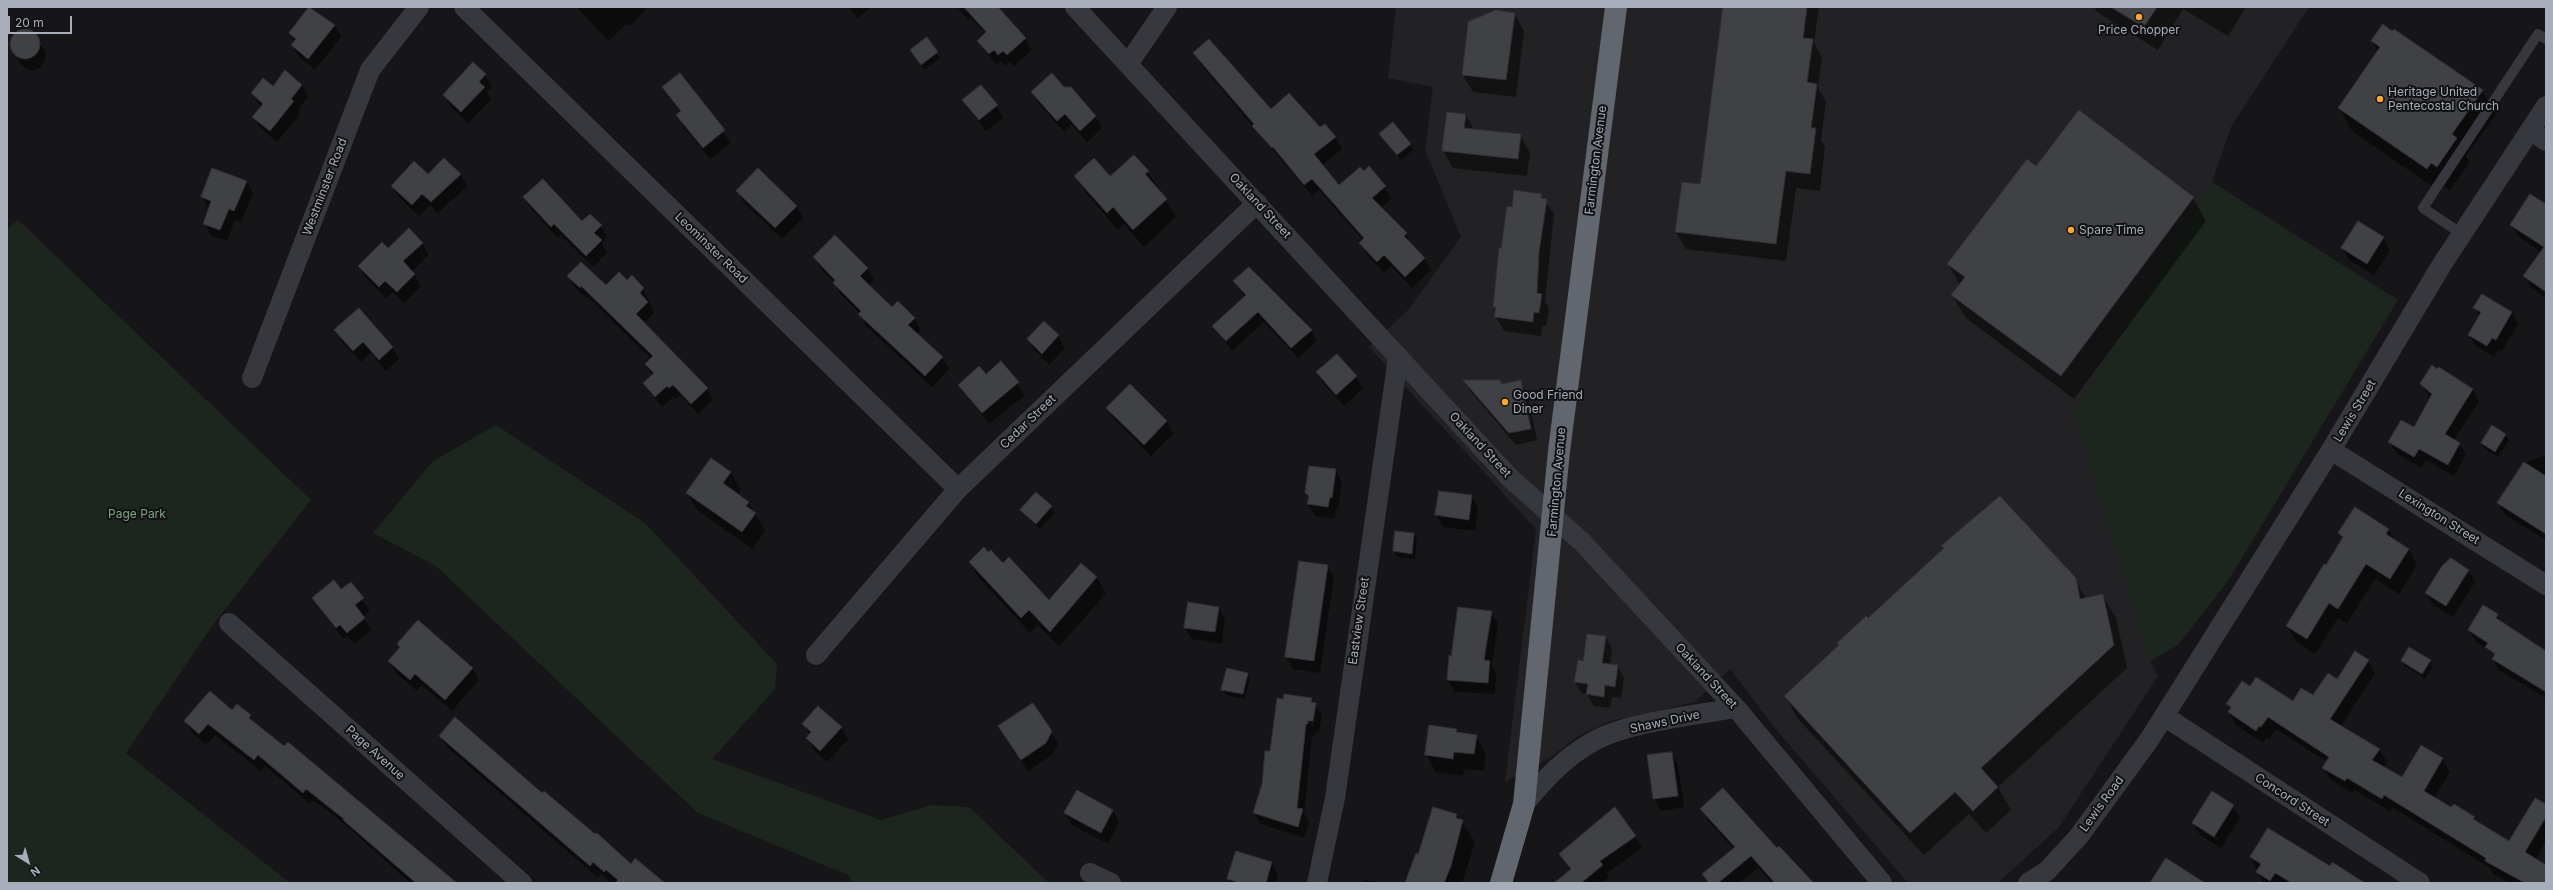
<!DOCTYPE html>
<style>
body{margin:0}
#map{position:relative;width:2553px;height:890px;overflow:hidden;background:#161618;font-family:Inter,sans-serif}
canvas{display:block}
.frame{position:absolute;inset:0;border:8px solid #a7aeb9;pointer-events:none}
.north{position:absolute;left:8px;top:842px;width:40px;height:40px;-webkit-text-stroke:3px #111113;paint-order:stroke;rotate:143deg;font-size:11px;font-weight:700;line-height:16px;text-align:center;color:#a7aeb9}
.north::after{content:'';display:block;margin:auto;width:14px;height:18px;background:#a7aeb9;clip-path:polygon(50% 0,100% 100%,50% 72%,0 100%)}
.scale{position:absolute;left:8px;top:16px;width:64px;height:18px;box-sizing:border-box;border:2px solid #a7aeb9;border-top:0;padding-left:5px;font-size:12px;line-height:14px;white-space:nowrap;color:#a7aeb9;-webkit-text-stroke:3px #111113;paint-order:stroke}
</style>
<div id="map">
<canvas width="2553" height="890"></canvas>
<div class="frame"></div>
<div class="north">N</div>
<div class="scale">20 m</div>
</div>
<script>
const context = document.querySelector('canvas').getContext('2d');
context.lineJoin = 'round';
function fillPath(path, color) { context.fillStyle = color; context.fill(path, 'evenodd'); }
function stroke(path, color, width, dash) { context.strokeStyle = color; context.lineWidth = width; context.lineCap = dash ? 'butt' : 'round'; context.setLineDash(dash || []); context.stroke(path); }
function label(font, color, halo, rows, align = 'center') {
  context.font = font + ' Inter,sans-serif'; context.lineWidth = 4; context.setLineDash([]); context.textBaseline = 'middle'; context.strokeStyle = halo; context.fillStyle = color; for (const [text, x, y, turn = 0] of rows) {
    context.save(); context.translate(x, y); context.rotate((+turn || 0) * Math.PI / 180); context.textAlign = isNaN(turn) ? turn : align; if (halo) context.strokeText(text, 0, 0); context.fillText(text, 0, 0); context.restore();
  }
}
fillPath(new Path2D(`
 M1396,7H2309L2231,127L2212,182L2074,412L2150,661L2158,676L2059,827L1998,883H1908L1779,733L1730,669L1695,702L1608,722L1578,736L1551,757L1505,782L1536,529L1369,347L1409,309L1461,237L1425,150L1433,87L1388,78Z`), '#222225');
fillPath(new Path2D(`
 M2212,182L2398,300L2228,581L2178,645L2150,661L2074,412Z
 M18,220L311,500L212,626L126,753L290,883H7V229Z
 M496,425L645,523L777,664L775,689L712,759L881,820L932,805L969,807L1049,883H854L848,875L698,813L436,566L373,533L433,461Z`), '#1d261e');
fillPath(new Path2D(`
 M310,7L334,25L341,37L315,70L299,57L292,45L295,41L290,33Z
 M576,7H648L630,26L627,23L609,41Z
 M848,7H871L858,18Z
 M957,7H997L1025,38L1032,50L1014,66L1010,62L1005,66L1001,61L996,65L978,41L986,34L971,18L968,20Z
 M1724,7H1819L1814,43L1822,57L1818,88L1826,102L1821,140L1825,147L1820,191L1796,188L1786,261L1686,249L1676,232L1701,185Z
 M2094,7H2246L2228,36L2183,9L2158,50L2097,12Z
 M1514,13L1524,31L1516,97L1473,92L1463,75Z
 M27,30L34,34L46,53L45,61L41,67L34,71L26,69L20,64L11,44L13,36L19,31Z
 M2394,30L2482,91L2496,114L2466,156L2470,162L2450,190L2444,186L2440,192L2352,131L2339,108L2378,51L2372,41Z
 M926,39L940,58L925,70L914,56Z
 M1194,54L1271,110L1320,129L1335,137L1342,149L1322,165L1339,187L1369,167L1392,198L1381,208L1406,234L1412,246L1424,258L1431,270L1412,288L1391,266L1384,273L1367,255L1360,243L1363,240L1319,190L1312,196L1201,65Z
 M679,74L731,143L710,159L684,127L677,115L681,112L663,87Z
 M485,75L492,87L487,92L491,100L468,123L451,107L444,95Z
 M302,85L308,97L298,110L300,114L277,142L260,128L254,117L261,107L252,93L273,87Z
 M1064,88L1095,116L1102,128L1087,142L1072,125L1064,132L1039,104L1032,92Z
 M964,100L997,106L1003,118L986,131Z
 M1466,115L1474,130L1520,135L1530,153L1527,176L1453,168L1443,150Z
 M1380,134L1410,144L1413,150L1401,160Z
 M444,159L461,175L467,186L438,213L430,205L419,216L399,197L392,186L428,176Z
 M2036,167L2193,198L2206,221L2074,399L1966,318L1952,295L1960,285L1948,264Z
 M1148,172L1176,217L1144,247L1124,224L1118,230L1086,193L1075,176L1110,177Z
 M247,182L253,193L241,222L235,220L227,241L211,235L204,223L209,209L202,197Z
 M737,191L797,206L803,218L782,239L744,203Z
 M1541,195L1554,214L1545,301L1549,309L1546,326H1542L1541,336L1504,331L1496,317L1494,307L1502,249Z
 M524,198L582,223L601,226L607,237L602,243L607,253L593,267L561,235L558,238L531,209Z
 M2546,206V245L2541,252L2518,236L2512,225Z
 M835,236L868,269L874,280L868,286L892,308L914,318L921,330L917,334L942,358L949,369L932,387L866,326L860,314L841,295L834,282L821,269L814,257Z
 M2383,238L2390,250L2374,275L2349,260L2343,248Z
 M422,243L429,255L412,271L421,286L404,303L393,292L386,298L366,278L359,266L388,250Z
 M2546,257V298L2531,288L2525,276Z
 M569,277L606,286L627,281L632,277L643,289L654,313L644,323L707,389L713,400L698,414L680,395L676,399L673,397L662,407L644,384L652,375L646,364L651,359L588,297L587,298L575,288Z
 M1234,281L1291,308L1311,330L1317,341L1298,358L1264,322L1232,351L1214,326L1245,297Z
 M2475,308L2512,312L2518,324L2502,351L2499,349L2494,357L2476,346L2469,335L2479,316Z
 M1044,322L1058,336L1065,348L1049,365L1035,351L1028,339Z
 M336,330L392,347L399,359L386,371L371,353L361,362L342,342Z
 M1001,362L1025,395L989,424L959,385L986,375Z
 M1317,373L1356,377L1363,388L1344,406L1324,384Z
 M1465,381L1501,385L1520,381L1527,393L1537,440L1516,445L1471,392Z
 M2421,384L2473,390L2479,401L2454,440L2460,444L2466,455L2454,476L2426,460L2421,468L2396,453L2389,442L2415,429L2431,399Z
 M1130,385L1167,422L1173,434L1151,456L1114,419L1107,408Z
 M2505,435L2509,440L2498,457L2485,449L2482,443Z
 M2546,455V540L2504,514L2498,503L2524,463Z
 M1336,470L1342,482L1338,509H1336L1335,519L1315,516L1308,504L1309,498L1306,493Z
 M731,473L741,490L738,495L748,502L765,531L752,549L697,510L687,493Z
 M1036,494L1055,513L1040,529L1022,510Z
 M1471,496L1478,508L1475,531L1443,527L1436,515Z
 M2355,508L2389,530L2395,541L2409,549L2417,565L2399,594L2375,579L2347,623L2338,618L2315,654L2296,641L2287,626L2343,540L2339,533Z
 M1396,532L1414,534L1417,540L1415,559L1397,557L1394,551Z
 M1943,546L2075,579L2086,599L2102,595L2116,618L2127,668L1998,787L2011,810L1986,833L1969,814L1924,855L1798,719L1785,696L1839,646L1838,643L1868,620L1944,549Z
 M988,553L1049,602L1081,565L1097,578L1106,593L1059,647L1038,625L1030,633L979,578L970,562Z
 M1327,566L1334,577L1320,673L1293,669L1286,657Z
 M2468,570L2475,582L2453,617L2433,605L2426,593Z
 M350,583L370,611L363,616L371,630L354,644L347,636L343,639L313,598L341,591Z
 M1218,608L1225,619L1222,644L1192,639L1185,628Z
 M1491,612L1498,624L1492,666L1496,674L1495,694L1455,692L1448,680L1452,657Z
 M2497,615L2502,624L2546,652V698L2499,670L2493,659L2496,655L2476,642L2469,630Z
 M1606,637L1612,649L1610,665L1618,666L1624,678L1621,698L1612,697L1610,708L1594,706L1587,694H1582L1575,682L1584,662Z
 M398,644L472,668L479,680L452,711L422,685L417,691L396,673L389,661L400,648Z
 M2368,660L2375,673L2341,726L2380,750L2387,762L2383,768L2402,779L2421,747L2443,759L2450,772L2434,798L2474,818L2477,823L2509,842L2546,806V841L2535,860L2546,866V883H2509L2493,874L2490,868L2392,807L2390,811L2354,790L2352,793L2331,780L2323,768L2327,762L2276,729L2269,739L2266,738L2263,743L2236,725L2229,712L2231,710L2227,704L2250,688L2293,703L2313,697Z
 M2430,660L2433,666L2425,679L2405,666L2402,661Z
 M1247,674L1250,679L1245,699L1226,695L1222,689Z
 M1311,699L1322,715L1319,733L1315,732V736L1312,735L1304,814L1309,822L1304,838L1261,824L1254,813L1263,785ZM1314,709H1316L1313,726H1311Z
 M232,712L250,716L255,725L284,748L288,744L358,800L430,863L431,862L453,883H410L348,827L313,800L310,804L265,766L261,771L215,735L206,745L192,733L185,721Z
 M803,724L841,728L848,739L827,762L814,750L807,738L810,735Z
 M1456,730L1459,734L1476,736L1486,754L1484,771L1464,769L1463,776L1436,772L1426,755Z
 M1051,732L1058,744L1052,755L1028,771L1006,738Z
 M440,736L542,795L631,865L664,883H611L601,874L597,877L447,747Z
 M1671,753L1678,765L1684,807L1661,811L1654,799Z
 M1077,791L1113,811L1119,822L1108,844L1072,825L1065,813Z
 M2233,806L2240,818L2221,848L2200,835L2193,823ZM2202,828L2219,839L2218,840L2202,830Z
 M1701,809L1777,849L1811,883H1772L1758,868L1739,883H1708L1703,874L1734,849L1708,821Z
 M1457,815L1475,842L1462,883H1406Z
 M1635,836L1642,848L1607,873L1609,877L1602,883H1556L1571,871L1560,854Z
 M2251,857L2357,883H2263Z
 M1272,863L1278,875L1276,883H1231L1228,879Z
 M1363,880L1380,882L1381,883H1363Z`), '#0007');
const building = new Path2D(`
 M309,7L335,25L308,59L291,45L296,39L289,33Z
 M964,7H998L1026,38L1007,55L1003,51L998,55L994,50L989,54L977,41L986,32Z
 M1723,7H1807L1803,38L1813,39L1807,82L1817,84L1811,128H1816L1810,174L1786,171L1776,244L1675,232L1682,182L1700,184Z
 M2111,7H2157L2144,27Z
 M1496,10L1515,13L1506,80L1462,75L1468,22Z
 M2383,24L2392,31L2394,29L2483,90L2452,134L2457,138L2437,167L2431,163L2427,169L2338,108L2380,47L2371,41Z
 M10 44a15 15 0 1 1 30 0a15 15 0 1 1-30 0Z
 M927,37L938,52L921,65L910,50Z
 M1209,39L1271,109L1289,93L1320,127L1325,124L1336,137L1314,154L1339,185L1360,167L1364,171L1369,166L1386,186L1372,198L1407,233L1404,236L1425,258L1405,277L1384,255L1377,262L1359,243L1364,238L1312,179L1304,185L1273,147L1272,148L1252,126L1254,124L1193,53Z
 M473,62L486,74L479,82L485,87L461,112L443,95Z
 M285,70L302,85L291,99L294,101L270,131L252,117L263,104L251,93L263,78L273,86Z
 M680,73L725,130L703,148L676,115L681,111L662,87Z
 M1052,73L1064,87H1071L1096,116L1080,131L1065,114L1057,121L1031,92Z
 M981,85L998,105L979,120L962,100Z
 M2079,110L2194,197L2061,376L1951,295L1965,277L1947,264L2027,159L2036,166Z
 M1447,112L1466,114L1464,128L1521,134L1518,159L1442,151Z
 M1393,122L1411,144L1397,155L1379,134Z
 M1134,155L1149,171L1145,174L1167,199L1133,230L1113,207L1107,213L1074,176L1094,158L1110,176Z
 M444,158L461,174L431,202L422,194L412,205L391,186L414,161L428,174Z
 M212,168L247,181L234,211L229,209L220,230L203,224L211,201L201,197Z
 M758,168L797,206L775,228L736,191Z
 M543,179L582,221L590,214L602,225L594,233L602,240L586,256L554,224L551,227L523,197Z
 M1514,190L1542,194L1541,198L1547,199L1539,252L1537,293L1542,294L1539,313L1534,312L1533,322L1494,317L1496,307H1493L1499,248H1501L1507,206L1512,207Z
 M2530,194L2546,204V292L2523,276L2544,247L2510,225Z
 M2358,221L2384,237L2367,264L2341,248Z
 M409,228L423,243L403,261L415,274L397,292L385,281L379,287L358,266L382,242L388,248Z
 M835,235L868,268L860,276L892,307L898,301L915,318L908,325L943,357L925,376L858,314L861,311L833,283L835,280L813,257Z
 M581,262L606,285L619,272L627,280L632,275L644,288L640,293L648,302L636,314L708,388L691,404L673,385L669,388L667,386L655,397L643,383L654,373L645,364L653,356L581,286L580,288L567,276Z
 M1249,267L1312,330L1291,348L1258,312L1226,341L1212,326L1246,295L1233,281Z
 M2482,294L2512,312L2496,340L2492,338L2487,346L2468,335L2481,312L2473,308Z
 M359,308L393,347L379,360L363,342L353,351L334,330Z
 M1044,321L1059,335L1042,354L1027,339Z
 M1337,354L1357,376L1336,395L1316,372Z
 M1001,361L1019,382L982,413L958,385L979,366L986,374Z
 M2432,365L2437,369L2439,367L2473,389L2445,434L2460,443L2448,465L2419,449L2414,457L2388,442L2401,420L2414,427L2432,394L2420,384Z
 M1463,380H1500L1502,384L1521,380L1531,429L1509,433Z
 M1130,384L1167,421L1144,445L1106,408Z
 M2492,425L2506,434L2495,452L2481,443Z
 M711,458L731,472L723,483L749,502L746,506L756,513L742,532L686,493Z
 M2524,462L2546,476V534L2497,503Z
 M1309,466L1336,469L1332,498L1330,497L1328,507L1307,504L1309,496L1305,493Z
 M1439,491L1472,495L1469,520L1435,515Z
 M1036,492L1052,506L1036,524L1020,510Z
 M2000,496L2076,578L2080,599L2103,594L2114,645L1981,768L1998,787L1973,811L1955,792L1910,833L1784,696L1839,645L1837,643L1866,616L1868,618L1944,548L1941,546Z
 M2355,507L2389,529L2386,534L2409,549L2390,579L2366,564L2338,609L2329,603L2307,639L2286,626L2324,564L2326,565L2343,537L2338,533Z
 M1395,531L1414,533L1412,554L1393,551Z
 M984,547L988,552L991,550L1003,563L1009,557L1049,600L1081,563L1097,577L1050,632L1029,610L1021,618L969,562Z
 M2451,558L2469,570L2446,606L2425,593L2442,566Z
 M1299,561L1328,565L1314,661L1285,657Z
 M334,580L341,589L351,582L364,598L355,605L365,618L347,633L340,625L336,628L312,598Z
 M1188,602L1219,607L1215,632L1184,628Z
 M2483,605L2498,614L2496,618L2546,651V692L2492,659L2495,654L2485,647L2488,643L2468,630Z
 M1458,607L1492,611L1484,660L1490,661L1488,683L1447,680L1449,655L1451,656Z
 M418,620L473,668L445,700L415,674L410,680L388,661L400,647L397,644Z
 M1587,634L1606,636L1602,663L1618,665L1615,687L1605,685L1604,697L1586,694L1588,684L1574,682L1578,660L1583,661Z
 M2409,647L2431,660L2422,674L2401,661Z
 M2355,651L2369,660L2330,719L2380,749L2372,760L2402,777L2421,745L2443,758L2424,791L2451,807L2454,804L2475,817L2473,819L2509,841L2535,798L2546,804V817L2525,852L2546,865V883H2525L2485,861L2486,858L2384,795L2382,799L2347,778L2345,781L2322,768L2329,757L2268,717L2261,727L2259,726L2256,731L2228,712L2231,707L2226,704L2242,681L2250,686L2256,677L2293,701L2301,688L2313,695L2328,673L2337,679Z
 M1227,668L1248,673L1243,694L1221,690Z
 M210,691L232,710L237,704L251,715L249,718L284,746L288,742L457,883H416L343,820L344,819L306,789L303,793L258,755L254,760L208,724L199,734L184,721Z
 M1284,694L1312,698L1311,702L1316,703L1313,721H1308V724H1306L1297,808L1303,809L1298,827L1253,813L1262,784L1265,751H1270L1277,698L1283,699Z
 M1033,703L1052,731L1046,743L1021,760L998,726Z
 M818,706L842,727L820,751L806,738L811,732L802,724Z
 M455,717L542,793L544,791L595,834L597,833L631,864L635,858L665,883H615L618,880L606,870L604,872L593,862L590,866L439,736Z
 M1429,725L1457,729L1456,732L1477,735L1474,754L1454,752L1453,759L1425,755Z
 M1672,752L1678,796L1653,799L1647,755Z
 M1723,788L1777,848L1779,846L1814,883H1775L1751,856L1718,883H1709L1702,874L1735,847L1700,809Z
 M1077,790L1113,810L1101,833L1064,813Z
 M2212,791L2234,805L2214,837L2192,823Z
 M1433,807L1457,814L1456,818L1463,820L1451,866L1444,883H1405L1416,853L1418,854Z
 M1615,807L1636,836L1600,861L1603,865L1581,883H1554L1571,869L1559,854Z
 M2268,828L2330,866L2332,862L2365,883H2292L2275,873L2270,881L2256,872L2261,864L2250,857Z
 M1236,851L1272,862L1266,883H1240L1227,879Z
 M2166,858L2205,883H2150Z`);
fillPath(building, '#404145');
stroke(building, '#303034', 1);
stroke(new Path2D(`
 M2462,234L2423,208L2538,34L2546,39`), '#37383d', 10);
stroke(new Path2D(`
 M464,7L958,489
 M1075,7L1510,478L1582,542L1736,708L1882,883
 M1128,64L1167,7
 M2530,130L2546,141
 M252,378L370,70L419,7
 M2331,450L2546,585
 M229,623L522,883
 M816,655L958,489L1257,203
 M2164,716L2420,883
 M1524,804C1545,779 1565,757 1594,741C1628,722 1696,715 1736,708
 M1090,873L1111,883
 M1317,883L1335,798L1398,358
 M2028,883L2047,871L2079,836L2149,740L2331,450L2441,266L2546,106`), '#37383d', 20);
stroke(new Path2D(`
 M1501,883L1524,804L1559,451L1616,7`), '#62666f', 22);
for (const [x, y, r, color] of [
 [2139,17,4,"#fda729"],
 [2380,99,4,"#fda729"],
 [2071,230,4,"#fda729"],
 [1505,402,4,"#fda729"]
]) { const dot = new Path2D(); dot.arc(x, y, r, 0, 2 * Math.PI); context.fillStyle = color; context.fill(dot); stroke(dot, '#111113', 1.5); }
label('12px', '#a7aeb9', '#111113', [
 ["Price Chopper",2139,30,"center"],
 ["Heritage United",2388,92],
 ["Pentecostal Church",2388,106],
 ["Spare Time",2079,230],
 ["Good Friend",1513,395],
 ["Diner",1513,409]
], 'left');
label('12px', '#a7aeb9', '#111113', [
 ["Farmington Avenue",1596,160,-83],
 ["Westminster Road",325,187,-69],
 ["Oakland Street",1260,206,47],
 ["Leominster Road",711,248,44],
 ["Lewis Street",2355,411,-59],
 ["Cedar Street",1028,422,-44],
 ["Oakland Street",1480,445,47],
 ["Farmington Avenue",1557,482,-85],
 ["Lexington Street",2439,517,32],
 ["Eastview Street",1359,621,-82],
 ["Oakland Street",1706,676,47],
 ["Shaws Drive",1665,722,-12],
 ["Page Avenue",375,753,42],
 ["Concord Street",2292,800,33],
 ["Lewis Road",2102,804,-54]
]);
label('12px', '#7da57d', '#111113', [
 ["Page Park",137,514]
]);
</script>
